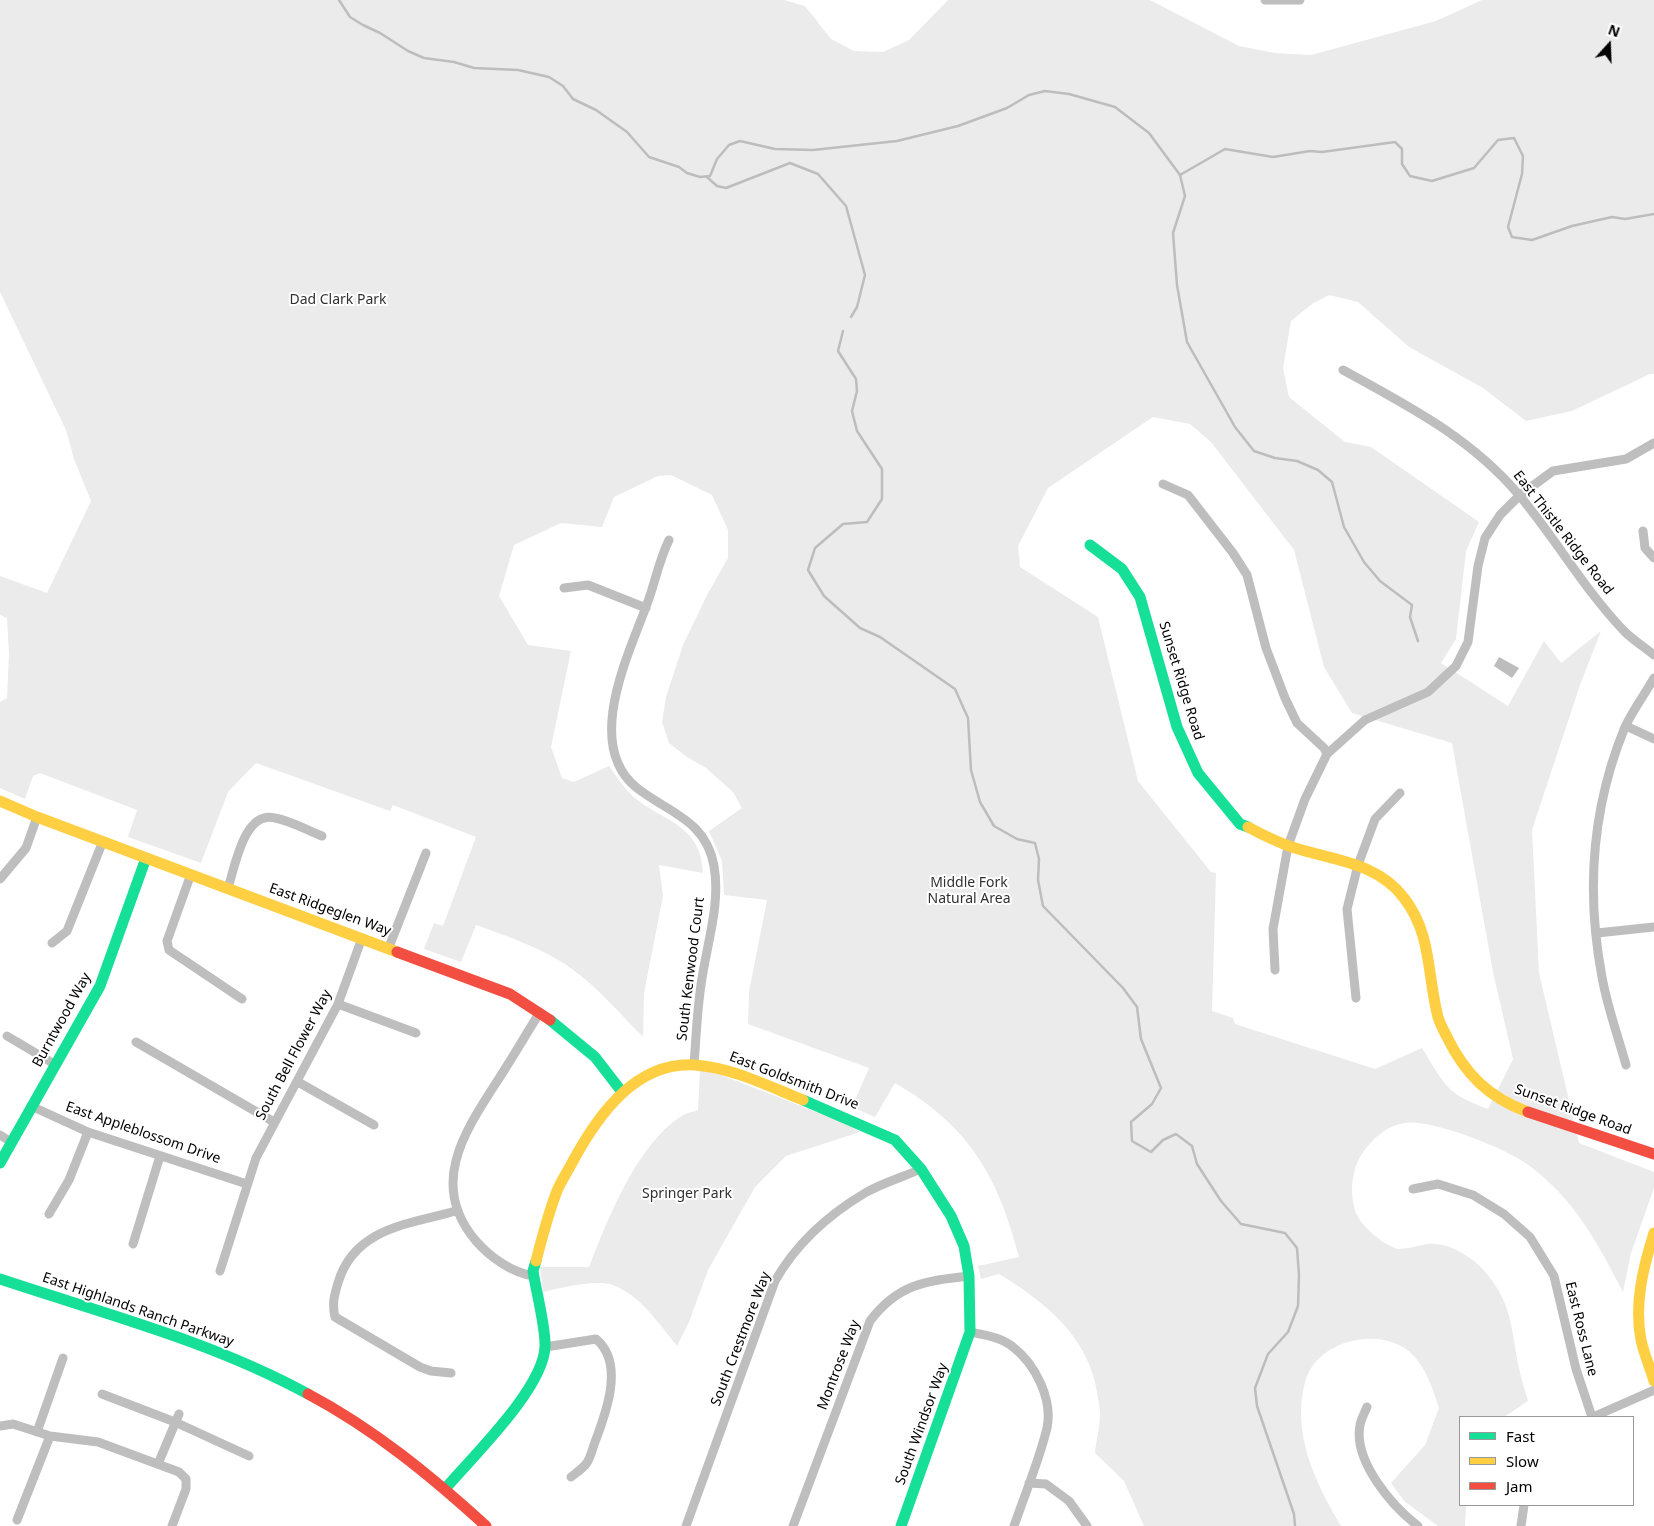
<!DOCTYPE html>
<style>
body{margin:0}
#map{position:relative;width:1654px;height:1526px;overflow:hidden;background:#fff;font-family:"Noto Sans",sans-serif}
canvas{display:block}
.legend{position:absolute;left:1459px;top:1416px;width:175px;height:90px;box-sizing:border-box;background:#fff;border:1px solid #999;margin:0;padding:6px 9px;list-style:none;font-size:15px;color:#000}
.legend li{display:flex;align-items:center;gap:10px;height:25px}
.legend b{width:25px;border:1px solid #999}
.north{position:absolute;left:1584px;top:20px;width:50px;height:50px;-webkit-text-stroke:4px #fff;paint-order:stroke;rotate:20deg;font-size:14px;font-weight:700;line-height:20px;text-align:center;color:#000}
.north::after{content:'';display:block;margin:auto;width:18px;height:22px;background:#000;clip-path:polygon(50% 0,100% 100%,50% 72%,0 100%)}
</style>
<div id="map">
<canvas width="1654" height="1526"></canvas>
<ul class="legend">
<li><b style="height:6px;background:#16e098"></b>Fast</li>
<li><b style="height:6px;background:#ffcf43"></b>Slow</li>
<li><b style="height:6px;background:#f24e42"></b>Jam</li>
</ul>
<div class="north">N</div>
</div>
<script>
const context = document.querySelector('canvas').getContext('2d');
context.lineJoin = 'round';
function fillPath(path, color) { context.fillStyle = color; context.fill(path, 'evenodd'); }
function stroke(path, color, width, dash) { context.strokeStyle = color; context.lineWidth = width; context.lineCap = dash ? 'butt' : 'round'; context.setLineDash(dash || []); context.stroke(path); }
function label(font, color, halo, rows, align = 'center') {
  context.font = font + ' "Noto Sans",sans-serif'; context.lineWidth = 4; context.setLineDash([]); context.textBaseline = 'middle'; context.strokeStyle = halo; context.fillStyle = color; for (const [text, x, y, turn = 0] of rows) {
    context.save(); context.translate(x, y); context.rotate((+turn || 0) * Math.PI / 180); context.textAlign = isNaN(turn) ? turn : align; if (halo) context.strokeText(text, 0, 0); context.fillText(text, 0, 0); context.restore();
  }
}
fillPath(new Path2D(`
 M0,0H784L805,6L831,39L854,51L883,52L909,40L948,0H1150L1239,46L1275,53L1311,55L1436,21L1482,0H1654V374H1650L1572,411L1526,421L1483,388L1409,347L1358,302L1329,295L1312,304L1291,321L1283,368L1289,397L1345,442L1371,447L1479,522L1466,551L1456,639L1441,663L1508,706L1544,641L1561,663L1601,631L1580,685L1532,830L1539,973L1579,1143L1654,1172V1188L1631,1253L1623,1292C1597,1242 1574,1198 1527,1164C1505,1148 1430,1118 1404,1123C1388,1126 1377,1135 1367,1147C1352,1164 1349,1189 1355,1210C1358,1224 1385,1247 1399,1249C1408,1249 1419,1245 1428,1244C1450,1242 1474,1258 1487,1274C1513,1306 1511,1330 1519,1368C1521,1379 1525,1390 1528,1401L1504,1417H1460V1505H1466L1465,1526H1438L1404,1501L1391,1483L1425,1445L1439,1408C1432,1387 1425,1363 1406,1349C1373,1327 1316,1342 1305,1382C1291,1433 1316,1484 1341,1526H1144L1124,1481L1095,1453C1096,1441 1100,1427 1100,1415C1100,1407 1098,1399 1097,1392C1088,1336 1045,1302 999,1274L981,1279L978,1266L1019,1257C998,1176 969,1126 895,1083L875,1117L852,1107L869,1068L748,1024L749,992L767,900L724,895L722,861L709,831L742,808L733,792L706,768L687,757L669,743L662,722L666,697L683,645L707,595L728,558V530L712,495L671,475L658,476L614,497L602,527L561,523L514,545L499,596L528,645L571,651L551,747L562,778L574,782L609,766C617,777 625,790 636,799C665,822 701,825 703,873L659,865L663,896L644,993L643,1037C624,1018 606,997 586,980C554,952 515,939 476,925L461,962L424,949L434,923L443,926L476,837L393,805L390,811L256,763L228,792L201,863L128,837L137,810L40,773L33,776L25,799L0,788V702L7,698L9,654L7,618L0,615V576L47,593L91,501L74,459L66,430L0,292ZM1153,417L1190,424L1211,442L1294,550L1324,667L1352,713L1452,743L1493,972L1513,1059L1488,1109C1446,1094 1445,1085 1422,1048L1375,1069L1235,1024L1233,1018L1212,1011L1216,873L1211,872L1138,781L1098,617L1020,567L1018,546L1048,488Z
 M700,1070L721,1075L842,1122L860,1132L786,1156L755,1187L708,1270L689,1322L677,1346C659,1324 641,1296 613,1285C596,1279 560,1288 543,1292L540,1267H589C607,1220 637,1145 680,1117C685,1113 693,1112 698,1110Z`), '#ebebeb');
fillPath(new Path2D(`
 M1499,657L1519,668L1512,678L1494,666Z`), '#bdbdbd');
stroke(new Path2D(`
 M339,0L350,17L363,25L380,33L408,51L424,58L454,62L474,68L518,70L549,77L563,86L573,99L596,110L627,132L649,157L679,167L687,173L700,177L710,176L717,159L729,145L740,141L775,149L813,150L897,141L958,126L1007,108L1029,95L1045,91L1069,94L1115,107L1149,133L1180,175L1225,149L1273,157L1310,151L1322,152L1395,142L1402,149V164L1410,176L1432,181L1474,168L1498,140L1514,138L1523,156L1522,174L1508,227L1512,237L1532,240L1572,226L1612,217L1625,219L1654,214
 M1180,175L1185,196L1173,233L1177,285L1187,342L1235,427L1254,451L1275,458L1297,461L1318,470L1332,482L1344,527L1364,562L1380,581L1412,605L1410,617L1418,641
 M707,177L717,186L726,188L790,163L818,174L846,206L865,275L857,307L851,317
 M843,331L838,351L856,379L857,391L852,411L857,431L882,469V499L867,522L843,524L815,548L808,570L824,596L860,628L880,637L955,689L968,718L971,770L980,802L994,826L1017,839L1035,843L1039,859L1038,880L1043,906L1123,988L1137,1007L1141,1039L1161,1088L1152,1104L1131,1122L1132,1141L1151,1152L1163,1140L1176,1134L1192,1146L1197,1164L1221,1201L1241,1224L1285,1233L1297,1248L1299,1275L1298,1306L1288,1332L1268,1354L1255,1388L1257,1406L1294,1514L1295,1526`), '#bdbdbd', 2.5);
stroke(new Path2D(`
 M1265,0H1300
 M1343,370C1408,406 1470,437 1519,495C1556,539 1584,589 1624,631C1633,640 1644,647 1654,655
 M1163,484L1188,495L1233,553L1247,575L1266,648L1285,698L1297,723L1324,748L1327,754
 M1643,531L1645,548L1654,558
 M669,540C659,560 655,583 647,604C629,654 583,745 637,788C669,813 706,820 714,866C721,905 706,946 701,985C697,1012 696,1038 694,1065
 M564,588L588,585L646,608
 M1626,726L1654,739
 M191,874L167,941L169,950L242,999
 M0,879L26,848L37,817
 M228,888C235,867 244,810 275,818C291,821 307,830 322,836
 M1597,933L1654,927
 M52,943L67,931L103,841
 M389,947L426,853
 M1275,970L1273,929L1288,846L1305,799L1327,754L1365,720L1428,692L1456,666L1468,642L1478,566L1485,538L1500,515L1519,496L1553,471L1626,459L1654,443
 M1356,998L1347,909L1358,865L1375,819L1400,793
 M338,1004L416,1033
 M7,1036L56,1065
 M136,1042L274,1122
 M1626,1065C1618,1036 1607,1006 1602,977C1586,892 1592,807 1625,727C1633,710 1645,694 1654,678
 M298,1082L374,1125
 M31,1106L88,1132L247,1184
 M0,1135L11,1142
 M1413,1189L1438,1184L1473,1195L1504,1214L1530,1237L1554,1276L1576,1369L1592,1417
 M49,1214L69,1180L88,1132
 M133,1244L160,1156
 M220,1271L256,1158L338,1004L362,938
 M534,1276C512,1273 490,1257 476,1241C429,1186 463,1134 496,1083C511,1060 525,1036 540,1012
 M970,1332C985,1335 1001,1337 1013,1347C1035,1364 1053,1399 1047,1428C1039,1461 1025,1494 1014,1526
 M545,1347L596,1339C625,1363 606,1413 595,1442C592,1449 591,1458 586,1464C582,1469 576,1473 571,1477
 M451,1373L431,1371L420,1367L335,1317C332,1304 334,1296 338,1283C354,1228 409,1224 456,1211
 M102,1394L175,1422L249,1456
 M1367,1407C1365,1412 1361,1419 1360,1425C1353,1461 1392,1506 1418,1526
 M1593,1417L1654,1390
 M0,1426L13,1424L50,1436L98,1442L179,1472L186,1479V1489L172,1526
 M37,1432L63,1358
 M158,1464L179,1414
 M1029,1483L1046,1484L1069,1501L1087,1526
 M17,1520L50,1436
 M686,1526L775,1281C796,1244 828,1215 865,1193C882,1183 903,1177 921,1169
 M793,1526L870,1321C898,1284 925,1281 969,1276
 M1521,1526L1524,1505`), '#bebebe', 9);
stroke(new Path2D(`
 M1090,545L1122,569L1140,597L1177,727L1198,773L1240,824L1248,827
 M550,1020L595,1057L622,1092
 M803,1100L895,1140L921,1169L951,1216L964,1246L969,1276L970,1332L901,1526
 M0,1163L100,986L146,858
 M0,1279C105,1314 211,1341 308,1394
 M445,1489C473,1456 543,1389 545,1347C546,1328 536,1291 533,1271L536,1261`), '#16e098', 11);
stroke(new Path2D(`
 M0,801L37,817L397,952
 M1248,827C1261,834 1275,841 1289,846C1329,860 1377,861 1404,898C1432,934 1427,975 1438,1017C1440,1024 1444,1031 1447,1037C1465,1074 1489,1098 1528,1112
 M1654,1233C1643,1268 1634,1304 1641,1340C1644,1354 1650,1367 1654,1381
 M536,1261C542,1238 548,1214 557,1191C561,1181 568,1171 573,1161C598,1115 636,1061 695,1065C733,1068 768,1086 803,1100`), '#ffcf43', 11);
stroke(new Path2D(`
 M397,952L510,994L550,1020
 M1528,1112L1654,1154
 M308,1394C374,1429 431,1476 486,1526`), '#f24e42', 11);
label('14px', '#313131', '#fff', [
 ["Dad Clark Park",338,300],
 ["Middle Fork",969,883],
 ["Natural Area",969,899],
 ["Springer Park",687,1194]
]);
label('14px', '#000', '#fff', [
 ["East Thistle Ridge Road",1563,533,52],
 ["Sunset Ridge Road",1181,681,73],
 ["East Ridgeglen Way",330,910,20],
 ["South Kenwood Court",691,969,-83],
 ["Burntwood Way",62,1020,-61],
 ["South Bell Flower Way",294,1055,-62],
 ["East Goldsmith Drive",794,1081,21],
 ["Sunset Ridge Road",1573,1110,20],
 ["East Appleblossom Drive",143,1133,19],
 ["East Highlands Ranch Parkway",138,1310,19],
 ["East Ross Lane",1581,1329,76],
 ["South Crestmore Way",741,1339,-69],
 ["Montrose Way",839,1365,-69],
 ["South Windsor Way",922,1424,-70]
]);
</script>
